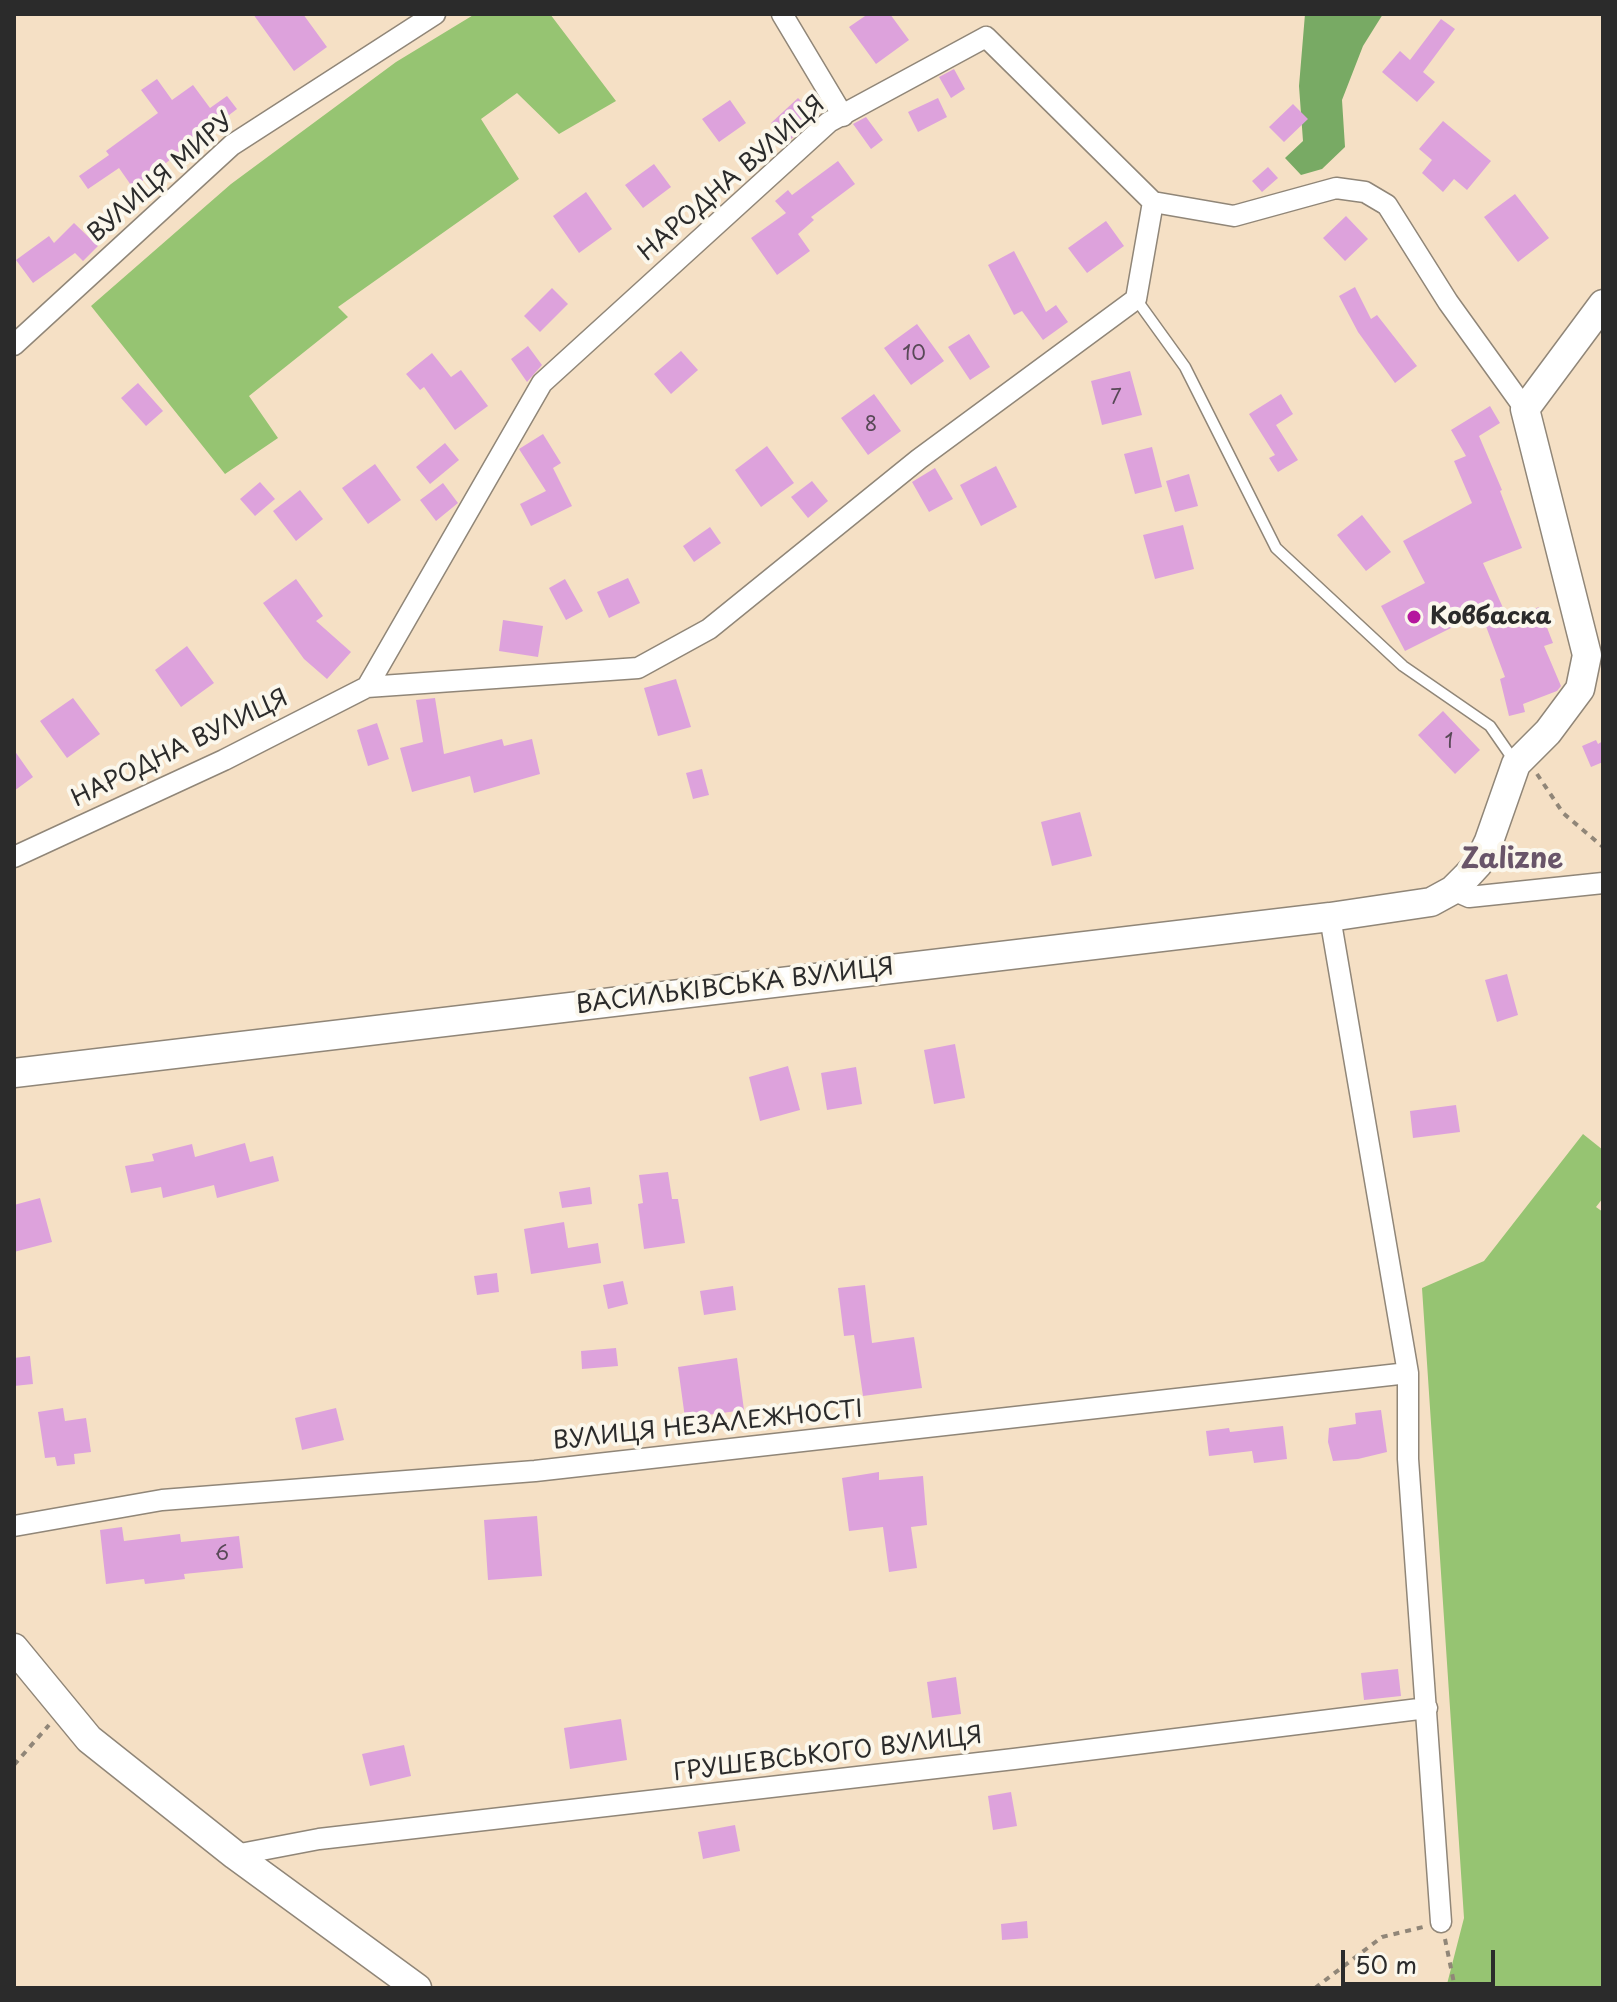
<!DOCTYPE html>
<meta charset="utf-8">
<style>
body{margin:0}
#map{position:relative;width:1617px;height:2002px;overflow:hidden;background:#f5e0c5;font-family:"Playpen Sans",sans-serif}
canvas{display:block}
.frame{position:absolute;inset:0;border:16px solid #2b2b2b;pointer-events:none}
.scale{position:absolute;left:1341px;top:1950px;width:154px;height:36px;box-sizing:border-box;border:4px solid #2b2b2b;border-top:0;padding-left:10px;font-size:24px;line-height:28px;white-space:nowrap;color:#2b2b2b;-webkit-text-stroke:6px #fbf7ec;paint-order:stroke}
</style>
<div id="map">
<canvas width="1617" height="2002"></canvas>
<div class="frame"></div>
<div class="scale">50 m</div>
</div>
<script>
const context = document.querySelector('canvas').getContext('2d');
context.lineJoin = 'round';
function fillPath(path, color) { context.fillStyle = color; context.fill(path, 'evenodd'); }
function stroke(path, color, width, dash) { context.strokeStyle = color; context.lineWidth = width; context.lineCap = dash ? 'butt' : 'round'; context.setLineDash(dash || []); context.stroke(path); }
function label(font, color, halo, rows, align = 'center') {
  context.font = font + ' "Playpen Sans",sans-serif'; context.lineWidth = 8; context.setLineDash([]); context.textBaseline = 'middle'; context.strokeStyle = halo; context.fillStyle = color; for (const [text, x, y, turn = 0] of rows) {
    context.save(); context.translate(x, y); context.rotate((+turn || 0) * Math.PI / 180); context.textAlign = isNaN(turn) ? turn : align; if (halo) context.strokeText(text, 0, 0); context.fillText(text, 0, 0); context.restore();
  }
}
fillPath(new Path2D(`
 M475,14H550L616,101L559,134L517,93L481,119L519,179L338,307L348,317L249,396L278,438L225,474L91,306L231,184L396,62Z
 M1583,1134L1603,1150V1198L1596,1207L1603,1212V1988H1446L1464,1918L1422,1288L1484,1261Z`), '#96c472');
fillPath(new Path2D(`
 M1305,14H1383L1363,46L1342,100L1345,147L1322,169L1301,175L1285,158L1303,141L1299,86Z`), '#78aa64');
fillPath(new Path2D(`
 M253,14H303L327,47L294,71Z
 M868,14H890L909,40L876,64L849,27Z
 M1441,19L1455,29L1423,72L1435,82L1417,102L1382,72L1400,51L1410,60Z
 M954,69L965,89L951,98L939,77Z
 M157,79L172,100L193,85L210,108L227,96L237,109L133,188L119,168L88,189L79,176L109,155L106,151L158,113L141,90Z
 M798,98L816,116L789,141L771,123Z
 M938,98L947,117L918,132L908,112Z
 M730,100L746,123L719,142L702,119Z
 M1293,104L1308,119L1284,142L1269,127Z
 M866,117L883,140L871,149L853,124Z
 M1443,121L1491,161L1467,190L1454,179L1443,192L1422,173L1432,160L1419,149Z
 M838,161L855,184L811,217L814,220L798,234L810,251L777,275L751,238L786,213L775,201L788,190L792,195Z
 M654,164L671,187L643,208L625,185Z
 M1268,167L1278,178L1262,192L1252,181Z
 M586,192L612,229L579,253L553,216Z
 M1515,194L1549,238L1518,262L1484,217Z
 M1346,216L1368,239L1345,261L1323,238Z
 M1106,221L1124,246L1087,273L1068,248Z
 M74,223L98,246L83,261L75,253L33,283L16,260L49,236L54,243Z
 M1014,251L1046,312L1056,305L1068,322L1043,340L1022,311L1014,315L988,265Z
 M1355,287L1371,319L1377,315L1417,366L1395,383L1358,332L1339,296Z
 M552,288L568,304L540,332L524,316Z
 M917,324L944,361L911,385L884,348Z
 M969,334L990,367L970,380L948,347Z
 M528,346L542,365L527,382L511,359Z
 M681,351L698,370L671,394L654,374Z
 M432,353L451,377L461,370L488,406L455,430L424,387L420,390L406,374Z
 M1130,371L1142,415L1102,425L1091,381Z
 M138,383L163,411L146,426L121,398Z
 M874,394L901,431L868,455L841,418Z
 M1281,394L1293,414L1276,425L1298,460L1278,472L1269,458L1275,455L1249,414Z
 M1490,406L1500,423L1479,436L1502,490L1500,491L1522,548L1483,563L1508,619L1539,607L1553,643L1544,646L1561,686L1557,691L1523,704L1525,712L1509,716L1500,679L1505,677L1481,613L1405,651L1381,606L1425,583L1403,541L1472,503L1454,461L1466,456L1451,430Z
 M543,434L561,463L553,468L572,506L531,526L520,504L546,491L519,449Z
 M445,443L459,460L430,484L416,467Z
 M767,446L794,483L761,507L735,470Z
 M1152,447L1162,487L1135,494L1124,454Z
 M375,464L401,500L368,524L342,488Z
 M996,466L1017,507L981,526L960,485Z
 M935,468L953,499L929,512L912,482Z
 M1189,474L1198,506L1175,512L1166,481Z
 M812,481L828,501L808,518L791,497Z
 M260,482L275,499L255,516L240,499Z
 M443,483L458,503L436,521L420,500Z
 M300,490L323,519L296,541L273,511Z
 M1362,515L1391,552L1366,571L1337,535Z
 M1183,525L1194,569L1155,579L1143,535Z
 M710,527L721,543L694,562L683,546Z
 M628,578L640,603L609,618L597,592Z
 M296,579L323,616L316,621L351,652L327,679L304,659L263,603Z
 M565,579L583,611L566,620L549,588Z
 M503,620L543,626L538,657L499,651Z
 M187,646L214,683L181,707L155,670Z
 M676,679L691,727L658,736L644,688Z
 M73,698L100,734L67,758L40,721Z
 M435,698L444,754L502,739L504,746L532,739L540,774L474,793L470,776L412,792L400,748L423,742L416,700Z
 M1443,711L1480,750L1455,774L1418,735Z
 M377,723L389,759L368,766L357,730Z
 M1596,740L1598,744L1603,741V762L1591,767L1582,746Z
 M14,750L33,777L14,791Z
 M702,769L709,795L693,799L686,773Z
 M1080,812L1092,856L1052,866L1041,822Z
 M1507,974L1518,1015L1497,1022L1485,980Z
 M955,1044L965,1098L934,1104L924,1050Z
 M788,1066L800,1110L760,1121L749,1077Z
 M856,1067L862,1104L827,1110L821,1073Z
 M1456,1105L1460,1132L1413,1138L1410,1111Z
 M245,1143L250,1162L273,1156L279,1181L217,1198L214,1185L163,1198L161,1187L131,1193L125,1166L154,1161L152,1154L192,1144L195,1157Z
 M668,1172L672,1199H678L685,1243L644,1249L638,1204L643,1203L639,1175Z
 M590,1187L592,1204L562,1208L559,1192Z
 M40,1198L52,1242L14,1252V1205Z
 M564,1222L568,1248L598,1243L601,1263L531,1274L524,1229Z
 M497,1273L499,1292L477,1295L474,1276Z
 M623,1281L628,1304L608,1309L603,1285Z
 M865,1285L872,1343L914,1337L922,1388L863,1396L854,1335L844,1336L838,1288Z
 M733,1286L736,1310L704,1315L700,1291Z
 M616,1348L618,1366L582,1369L581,1351Z
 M30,1356L33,1384L14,1386V1358Z
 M737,1358L744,1410L685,1418L678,1367Z
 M63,1408L65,1421L86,1418L91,1452L74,1454L75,1464L57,1466L55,1457L45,1458L38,1412Z
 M336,1408L344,1440L302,1450L295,1418Z
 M1381,1410L1387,1452L1358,1459L1333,1461L1328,1442L1329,1428L1356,1424L1355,1413Z
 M1283,1426L1287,1459L1254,1463L1252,1451L1209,1456L1206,1431L1229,1428L1230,1432Z
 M879,1472V1480L923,1476L927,1525L911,1527L917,1568L889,1572L883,1527L849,1531L842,1478Z
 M537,1516L542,1576L488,1580L484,1520Z
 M122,1527L124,1541L180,1534L181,1542L239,1536L243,1568L184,1574L185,1579L145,1584L144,1579L106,1584L100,1530Z
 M1398,1669L1401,1696L1364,1700L1361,1673Z
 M956,1677L961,1714L932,1718L927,1682Z
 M621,1719L627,1760L570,1769L564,1728Z
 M404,1745L411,1776L370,1786L362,1754Z
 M1011,1792L1017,1826L993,1830L988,1796Z
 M735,1825L740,1851L703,1859L698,1832Z
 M1027,1921L1028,1938L1002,1940L1001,1924Z`), '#dda2dc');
const lane = new Path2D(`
 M1136,299L1185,367L1276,548L1403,666L1490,726L1515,762`);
const street = new Path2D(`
 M782,14L843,116
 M14,345L232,145L435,14
 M367,687L638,668L709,629L919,459L1136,299L1153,202
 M14,857L224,760L367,687L542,383L829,122L986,37L1153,202L1234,216L1336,188L1365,192L1387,205L1448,302L1525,409
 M1453,890L1469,897L1603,883
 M1330,917L1408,1373V1459L1441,1922
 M14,1526L162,1500L535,1471L1408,1373
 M235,1855L319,1839L1014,1759L1427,1708`);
const secondary = new Path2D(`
 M14,1073L1330,917L1431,902L1453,890L1466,877L1478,864L1489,841L1516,764L1548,732L1580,689L1587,655L1525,409L1603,304
 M14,1648L89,1739L235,1855L417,1988`);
stroke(lane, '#908678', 13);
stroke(street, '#908678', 23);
stroke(secondary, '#908678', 31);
stroke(new Path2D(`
 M1537,774L1563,813L1603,847
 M14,1765L49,1725
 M1445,1939L1455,1988
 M1315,1988L1382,1937L1423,1927`), '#908678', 4, [6, 6]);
stroke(lane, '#fff', 10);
stroke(street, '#fff', 20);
stroke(secondary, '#fff', 28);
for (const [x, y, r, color] of [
 [1414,617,8,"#b5179e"]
]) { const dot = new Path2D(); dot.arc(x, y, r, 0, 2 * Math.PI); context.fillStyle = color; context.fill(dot); stroke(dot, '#fbf7ec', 3); }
label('20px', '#584957', null, [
 ["10",914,354],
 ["7",1116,398],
 ["8",871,425],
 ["1",1449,742],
 ["6",222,1554]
]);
label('24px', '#2b2b2b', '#fbf7ec', [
 ["ВУЛИЦЯ МИРУ",161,178,-41],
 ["НАРОДНА ВУЛИЦЯ",732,179,-41],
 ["НАРОДНА ВУЛИЦЯ",180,749,-26],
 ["ВАСИЛЬКІВСЬКА ВУЛИЦЯ",735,987,-7],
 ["ВУЛИЦЯ НЕЗАЛЕЖНОСТІ",708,1426,-6],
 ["ГРУШЕВСЬКОГО ВУЛИЦЯ",828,1755,-7]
]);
label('bold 24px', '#2b2b2b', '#fbf7ec', [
 ["Ковбаска",1430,617]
], 'left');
label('bold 28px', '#695569', '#fbf7ec', [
 ["Zalizne",1512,860]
]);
</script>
